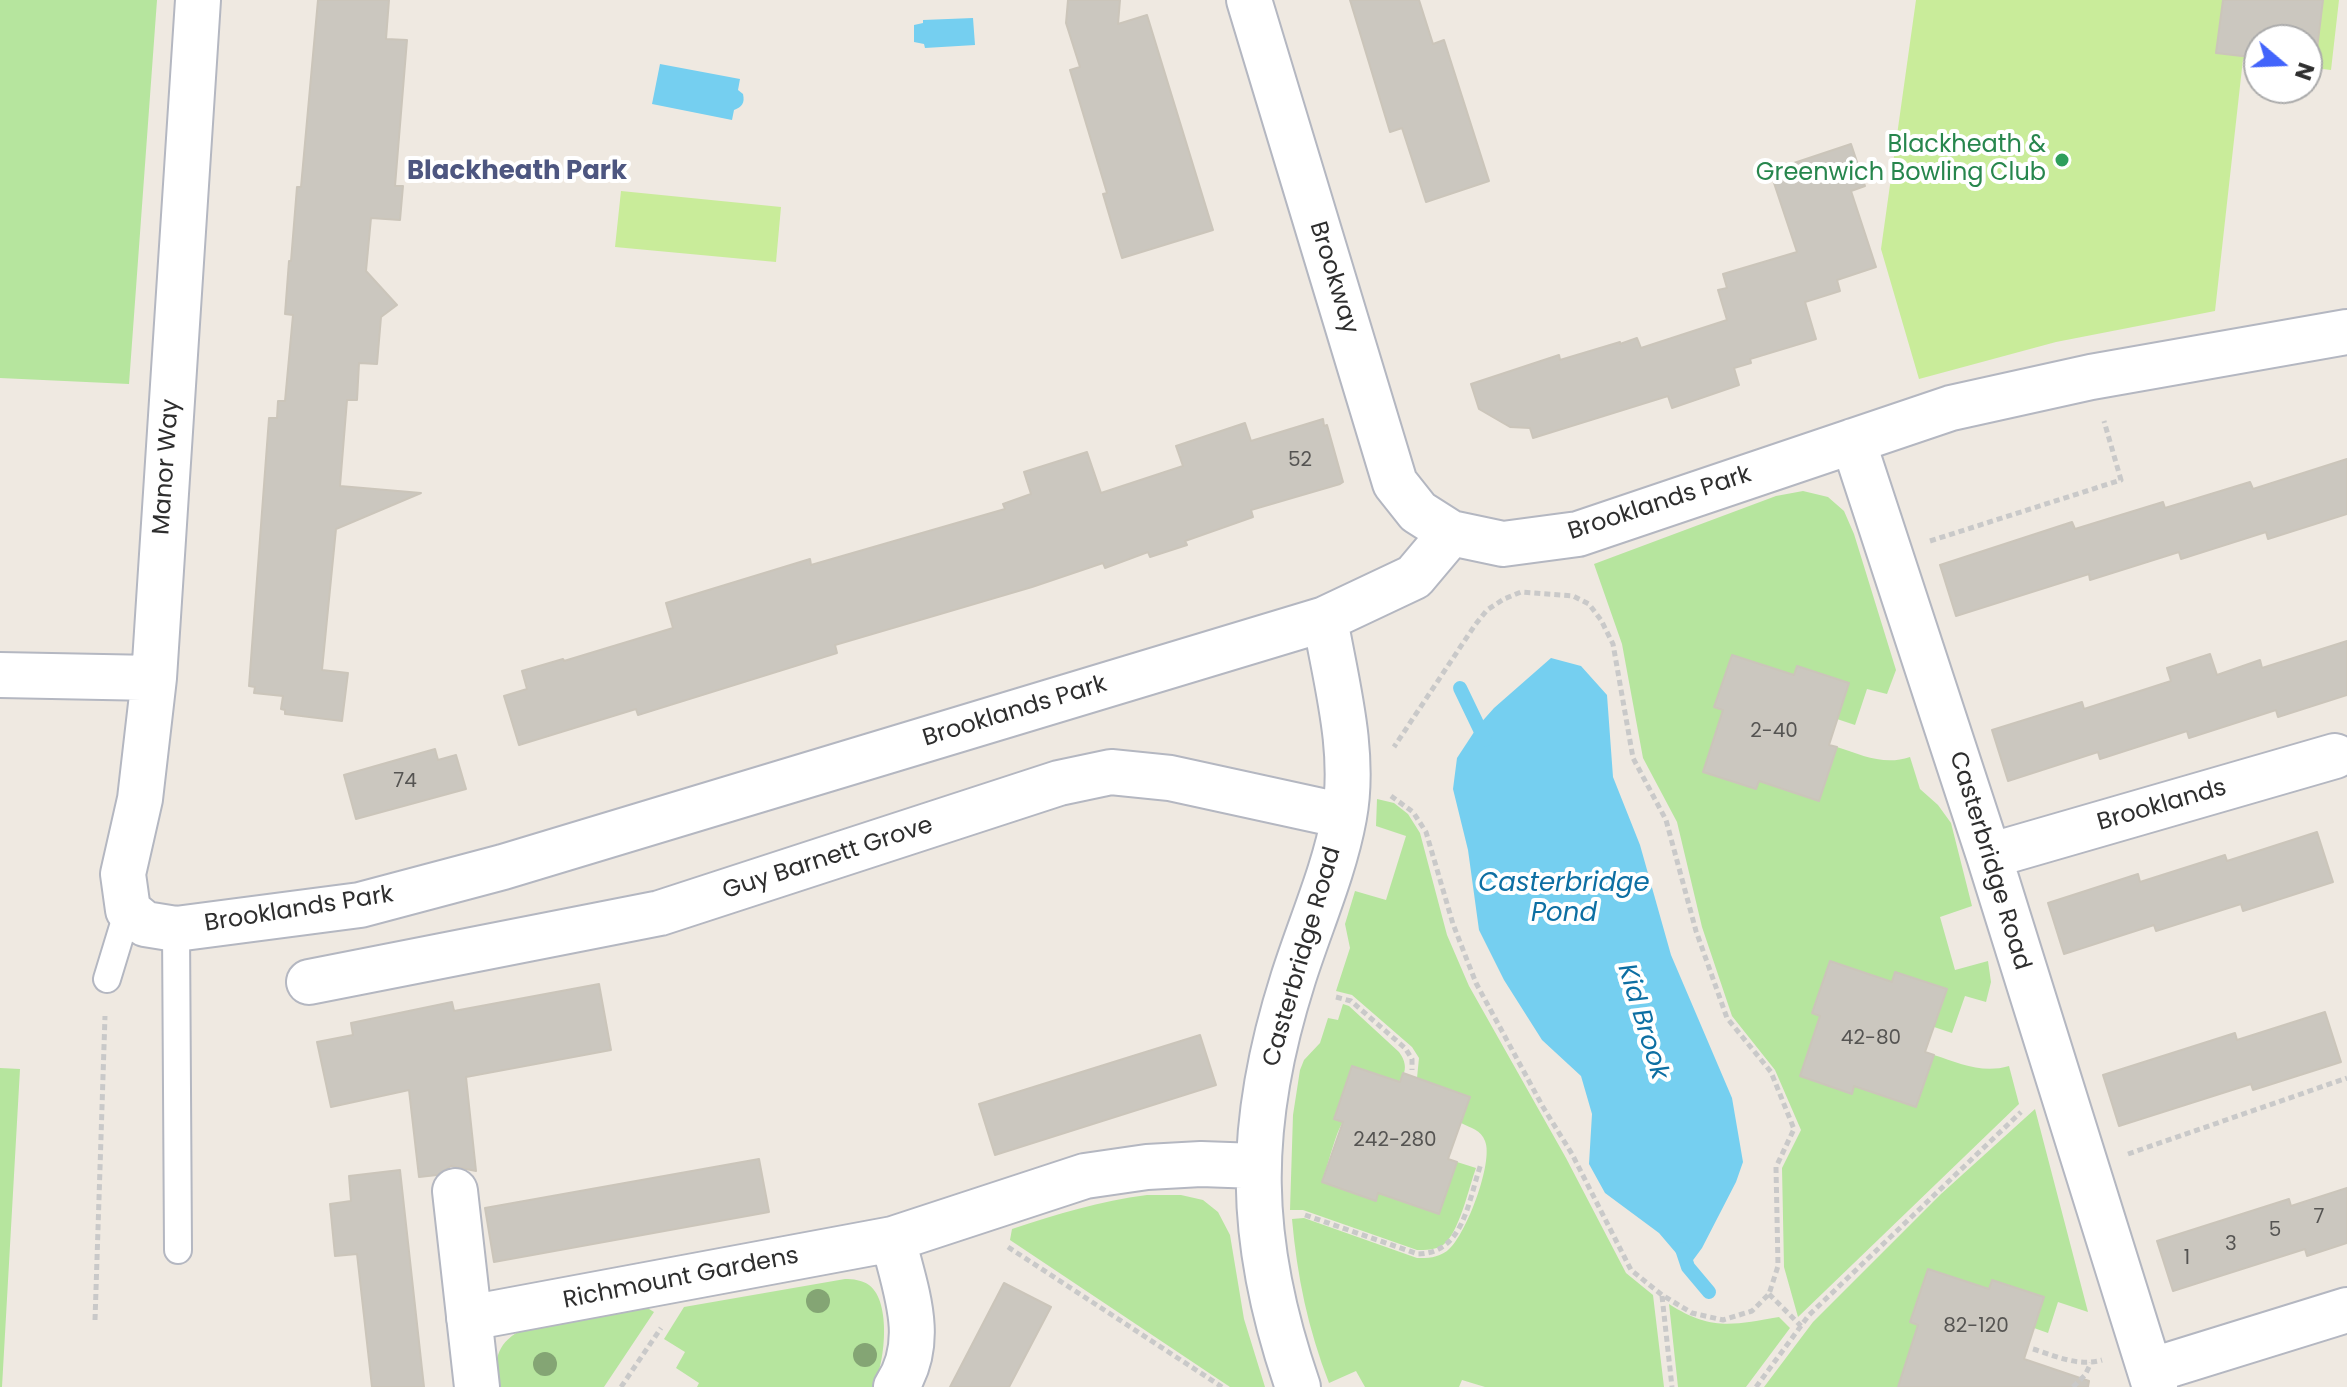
<!DOCTYPE html>
<style>
body{margin:0}
#map{position:relative;width:2347px;height:1387px;overflow:hidden;background:#efe9e1;font-family:Poppins,sans-serif}
canvas{display:block}
.north{position:absolute;left:2243px;top:24px;width:80px;height:80px;box-sizing:border-box;background:#fff;border:2px solid #ababab;border-radius:50%;rotate:109deg;font-size:22px;font-weight:700;line-height:32px;text-align:center;color:#2e2e2e}
.north::after{content:'';display:block;margin:auto;width:28px;height:36px;background:#4264fb;clip-path:polygon(50% 0,100% 100%,50% 72%,0 100%)}
</style>
<div id="map">
<canvas width="2347" height="1387"></canvas>
<div class="north">N</div>
</div>
<script>
const context = document.querySelector('canvas').getContext('2d');
context.lineJoin = 'round';
function fillPath(path, color) { context.fillStyle = color; context.fill(path, 'evenodd'); }
function stroke(path, color, width, dash) { context.strokeStyle = color; context.lineWidth = width; context.lineCap = dash ? 'butt' : 'round'; context.setLineDash(dash || []); context.stroke(path); }
function label(font, color, halo, rows, align = 'center') {
  context.font = font + ' Poppins,sans-serif'; context.lineWidth = 8; context.setLineDash([]); context.textBaseline = 'middle'; context.strokeStyle = halo; context.fillStyle = color; for (const [text, x, y, turn = 0] of rows) {
    context.save(); context.translate(x, y); context.rotate((+turn || 0) * Math.PI / 180); context.textAlign = isNaN(turn) ? turn : align; if (halo) context.strokeText(text, 0, 0); context.fillText(text, 0, 0); context.restore();
  }
}
fillPath(new Path2D(`
 M0,0H157L129,384L0,378Z
 M1803,491L1828,497L1844,511L1854,534L1896,670L1887,694L1867,689L1855,725L1837,719L1848,683L1798,666L1794,675L1732,655L1714,707L1723,710L1703,771L1756,789L1759,781L1819,801L1837,747C1862,755 1884,766 1910,757L1920,789L1938,805L1951,823L1972,906L1940,917L1955,970L1988,961L1991,982L1986,1002L1965,996L1952,1033L1934,1027L1946,989L1895,973L1892,982L1830,961L1812,1012L1820,1016L1800,1076L1851,1094L1854,1086L1916,1107L1934,1055C1959,1063 1982,1074 2009,1066L2019,1104L1798,1317L1784,1267L1782,1168L1801,1130L1775,1070L1732,1016L1702,927L1677,822L1643,758L1622,644L1594,564L1776,496Z
 M1377,799L1394,803L1408,814L1420,833L1447,935L1469,986L1566,1158L1626,1273L1653,1295L1664,1387H1485L1462,1380L1459,1387H1365L1356,1371L1329,1383C1308,1329 1297,1276 1292,1219L1304,1218L1417,1258C1428,1258 1437,1258 1447,1251C1465,1238 1494,1162 1485,1141C1481,1130 1471,1128 1461,1123L1469,1097L1417,1078L1419,1058L1412,1047L1352,995L1336,991L1350,948L1345,924L1355,891L1386,900L1406,836L1376,826Z
 M1343,1004L1349,1006L1399,1052C1425,1087 1358,1102 1343,1122C1336,1131 1327,1169 1322,1182L1375,1201L1378,1193L1439,1214L1457,1162L1476,1168C1469,1187 1459,1234 1443,1245C1435,1250 1426,1250 1417,1250L1303,1210H1290L1293,1115L1300,1070L1304,1060L1320,1043L1328,1018L1338,1020Z
 M0,1068L20,1069L2,1387H0Z
 M2035,1109L2088,1312L2058,1302L2048,1333L2034,1328L2044,1297L1993,1280L1989,1289L1928,1269L1910,1322L1919,1325L1899,1387H1764L1813,1322L1941,1194Z
 M1147,1195H1181L1203,1200L1218,1212L1230,1235L1244,1319L1265,1387H1230L1010,1240L1012,1229C1057,1214 1100,1201 1147,1195Z
 M845,1279C853,1279 862,1280 869,1285C892,1302 885,1365 873,1387H697L699,1383L676,1368L685,1352L664,1339L684,1307Z
 M641,1304L654,1312L604,1387H494C496,1356 496,1343 525,1328Z
 M1669,1304C1711,1331 1733,1325 1779,1317L1790,1328L1746,1387H1678Z`), '#b6e59e');
fillPath(new Path2D(`
 M1916,0H2339L2331,70L2307,67V40H2259V61L2243,59L2215,311L2056,342L1919,379L1881,249Z
 M621,191L781,207L776,262L615,247Z`), '#c9ec9a');
fillPath(new Path2D(`
 M973,18L975,45L925,48L924,44L914,42V25L923,23V20Z
 M660,64L740,79L738,90L743,94C745,103 742,107 734,110L732,120L652,104Z
 M1551,658L1581,666L1607,695L1613,777L1640,845L1671,955L1732,1098L1743,1162L1736,1182L1702,1248L1688,1267L1659,1233L1605,1193L1589,1164L1592,1114L1581,1076L1542,1040L1504,980L1479,930L1468,850L1453,789L1457,758L1478,726L1494,708Z`), '#75cff0');
stroke(new Path2D(`
 M1460,688L1485,740
 M1682,1249L1688,1267L1709,1292`), '#75cff0', 14);
const building = new Path2D(`
 M318,0H389L386,39L407,40L395,186H403L400,220L371,218L366,271L397,305L381,317L377,364L359,363L357,400H347L340,486L421,493L336,529L322,670L348,673L342,721L285,714V710L281,709L283,696L254,693L255,687L249,686L269,418H277L278,401H285L293,315L285,314L289,261H291L297,187H301Z
 M1068,0H1120L1118,24L1147,15L1213,230L1122,258L1103,194L1107,193L1070,70L1080,67L1066,23Z
 M1350,0H1419L1433,44L1444,40L1489,181L1426,202L1402,128L1390,132Z
 M2223,0H2323L2315,65L2307,64V40H2259V58L2216,53Z
 M1851,144L1865,186L1851,191L1876,267L1837,280L1840,291L1805,302L1816,339L1750,359L1751,363L1734,368L1739,385L1672,408L1668,396L1533,438L1530,428L1510,427L1479,409L1471,384L1559,355L1560,360L1620,342V344L1637,338L1641,348L1727,320L1718,290L1727,288L1723,274L1797,252L1770,171Z
 M1323,419L1324,426L1327,425L1343,482L1340,484L1251,510L1253,517L1185,541L1187,545L1150,557L1148,552L1105,568L1103,563L1032,587L835,645L837,653L638,715L636,709L519,745L504,696L527,689L522,671L563,659L564,661L673,628L666,603L810,559L811,565L1005,509L1003,504L1031,494L1024,472L1087,452L1101,493L1183,466L1176,446L1245,423L1251,441Z
 M2347,459V514L2268,539L2266,532L2181,559L2179,552L2090,580L2089,574L1956,616L1940,565L2072,522L2075,529L2163,502L2165,508L2250,482L2253,489Z
 M2347,641V695L2278,717L2276,710L2189,738L2187,731L2100,759L2098,752L2008,781L1992,730L2082,702L2084,709L2171,681L2167,668L2210,654L2217,675L2260,660L2262,668Z
 M1732,655L1794,675L1797,666L1849,683L1829,745L1837,747L1819,801L1759,781L1756,789L1703,772L1723,710L1714,707Z
 M435,749L438,760L456,755L466,789L356,819L344,775Z
 M2317,832L2333,882L2243,911L2241,904L2156,931L2154,925L2064,954L2048,903L2138,874L2140,882L2225,855L2227,861Z
 M1830,961L1892,982L1895,972L1947,989L1925,1052L1934,1055L1916,1107L1854,1086L1852,1094L1800,1076L1820,1016L1812,1013Z
 M599,984L611,1050L466,1077L476,1171L451,1166L437,1175L419,1177L409,1090L331,1107L317,1042L353,1035L351,1023L452,1002L454,1011Z
 M2325,1012L2341,1062L2253,1090L2251,1084L2119,1126L2103,1075L2235,1033L2237,1040Z
 M1200,1035L1216,1085L995,1155L979,1104Z
 M1352,1066L1400,1082L1403,1073L1470,1097L1448,1159L1457,1162L1439,1214L1378,1193L1376,1201L1322,1182L1343,1122L1334,1119Z
 M759,1159L769,1212L494,1262L485,1208Z
 M400,1170L424,1387H372L357,1254L335,1256L330,1204L351,1201L349,1176Z
 M2347,1188V1243L2307,1256L2305,1249L2173,1291L2157,1241L2289,1199L2291,1206Z
 M1928,1269L1989,1289L1992,1280L2044,1297L2024,1359L2089,1381L2088,1387H1898L1918,1325L1910,1322Z
 M1004,1283L1051,1307L1009,1387H950Z`);
fillPath(building, '#cbc7bf');
stroke(building, '#cbc5ba', 2);
const lane = new Path2D(`
 M176,929L178,1250
 M107,979L128,910`);
const street = new Path2D(`
 M198,0L154,678L140,799L123,874L128,910L145,924L176,929L360,905L503,867L1325,619L1414,577L1451,533L1503,544L1578,534L1951,408L2091,377L2347,332
 M1249,0L1395,483L1418,512L1451,533
 M1853,441L1989,856L2155,1387
 M0,675L154,678
 M1989,856L2335,756
 M309,982L660,913L1059,783L1111,772L1170,778L1344,816
 M455,1191L477,1387
 M893,1239C905,1289 927,1341 896,1387
 M469,1318L893,1239L1085,1176L1147,1167L1201,1164L1257,1166
 M2150,1371L2347,1310
 M1298,1387C1247,1240 1246,1127 1293,979C1310,925 1334,872 1344,817C1356,753 1336,682 1325,619`);
stroke(lane, '#b4b7c1', 30);
stroke(street, '#b4b7c1', 48);
stroke(new Path2D(`
 M1930,541L2121,480L2104,421
 M1391,796L1413,812L1426,832L1453,924L1476,983L1543,1107L1572,1154L1631,1270L1662,1295L1692,1313L1723,1320L1752,1311L1769,1294L1778,1266L1776,1167L1794,1129L1771,1072L1727,1018L1696,931L1666,820L1633,758L1613,644L1601,620L1589,604L1573,596L1521,592L1504,599L1487,610L1475,625L1394,747
 M1336,997L1351,1001L1405,1048L1412,1059V1070
 M2128,1154L2347,1078
 M1305,1215L1418,1254C1464,1253 1468,1201 1481,1164
 M1008,1247L1222,1387
 M1769,1294L1801,1326
 M1662,1296L1672,1387
 M95,1320L105,1016
 M2033,1349C2056,1356 2078,1367 2102,1360
 M621,1387L661,1328
 M1756,1387L1809,1315L2021,1112
 M2073,1387L2085,1375L2091,1363`), '#c9c9c9', 5, [6, 4]);
stroke(lane, '#fff', 26);
stroke(street, '#fff', 44);
context.fillStyle = '#84a574';
for (const [x, y] of [
 [818,1301],
 [865,1355],
 [545,1364]
]) { context.beginPath(); context.arc(x, y, 12, 0, 2 * Math.PI); context.fill(); }
for (const [x, y, r, color] of [
 [2062,160,8,"#2e9e5b"]
]) { const dot = new Path2D(); dot.arc(x, y, r, 0, 2 * Math.PI); context.fillStyle = color; context.fill(dot); stroke(dot, '#fff', 3); }
label('20px', '#555452', null, [
 ["52",1300,461],
 ["2-40",1774,732],
 ["74",405,782],
 ["42-80",1871,1039],
 ["242-280",1395,1141],
 ["7",2319,1218],
 ["5",2275,1231],
 ["3",2231,1245],
 ["1",2187,1259],
 ["82-120",1976,1327]
]);
label('24px', '#27864d', '#fff', [
 ["Blackheath &",2046,146],
 ["Greenwich Bowling Club",2046,174]
], 'right');
label('24px', '#2e2e2e', '#fff', [
 ["Brookway",1333,278,73],
 ["Manor Way",167,467,-86],
 ["Brooklands Park",1660,504,-18],
 ["Brooklands Park",1015,712,-17],
 ["Brooklands",2162,806,-16],
 ["Guy Barnett Grove",828,859,-18],
 ["Casterbridge Road",1989,861,73],
 ["Brooklands Park",299,910,-9],
 ["Casterbridge Road",1303,957,-74],
 ["Richmount Gardens",681,1279,-11]
]);
label('bold 26px', '#4d5680', '#fff', [
 ["Blackheath Park",517,172]
]);
label('italic 26px', '#0d6fa3', '#fff', [
 ["Casterbridge",1564,884],
 ["Pond",1564,914],
 ["Kid Brook",1642,1022,73]
]);
</script>
